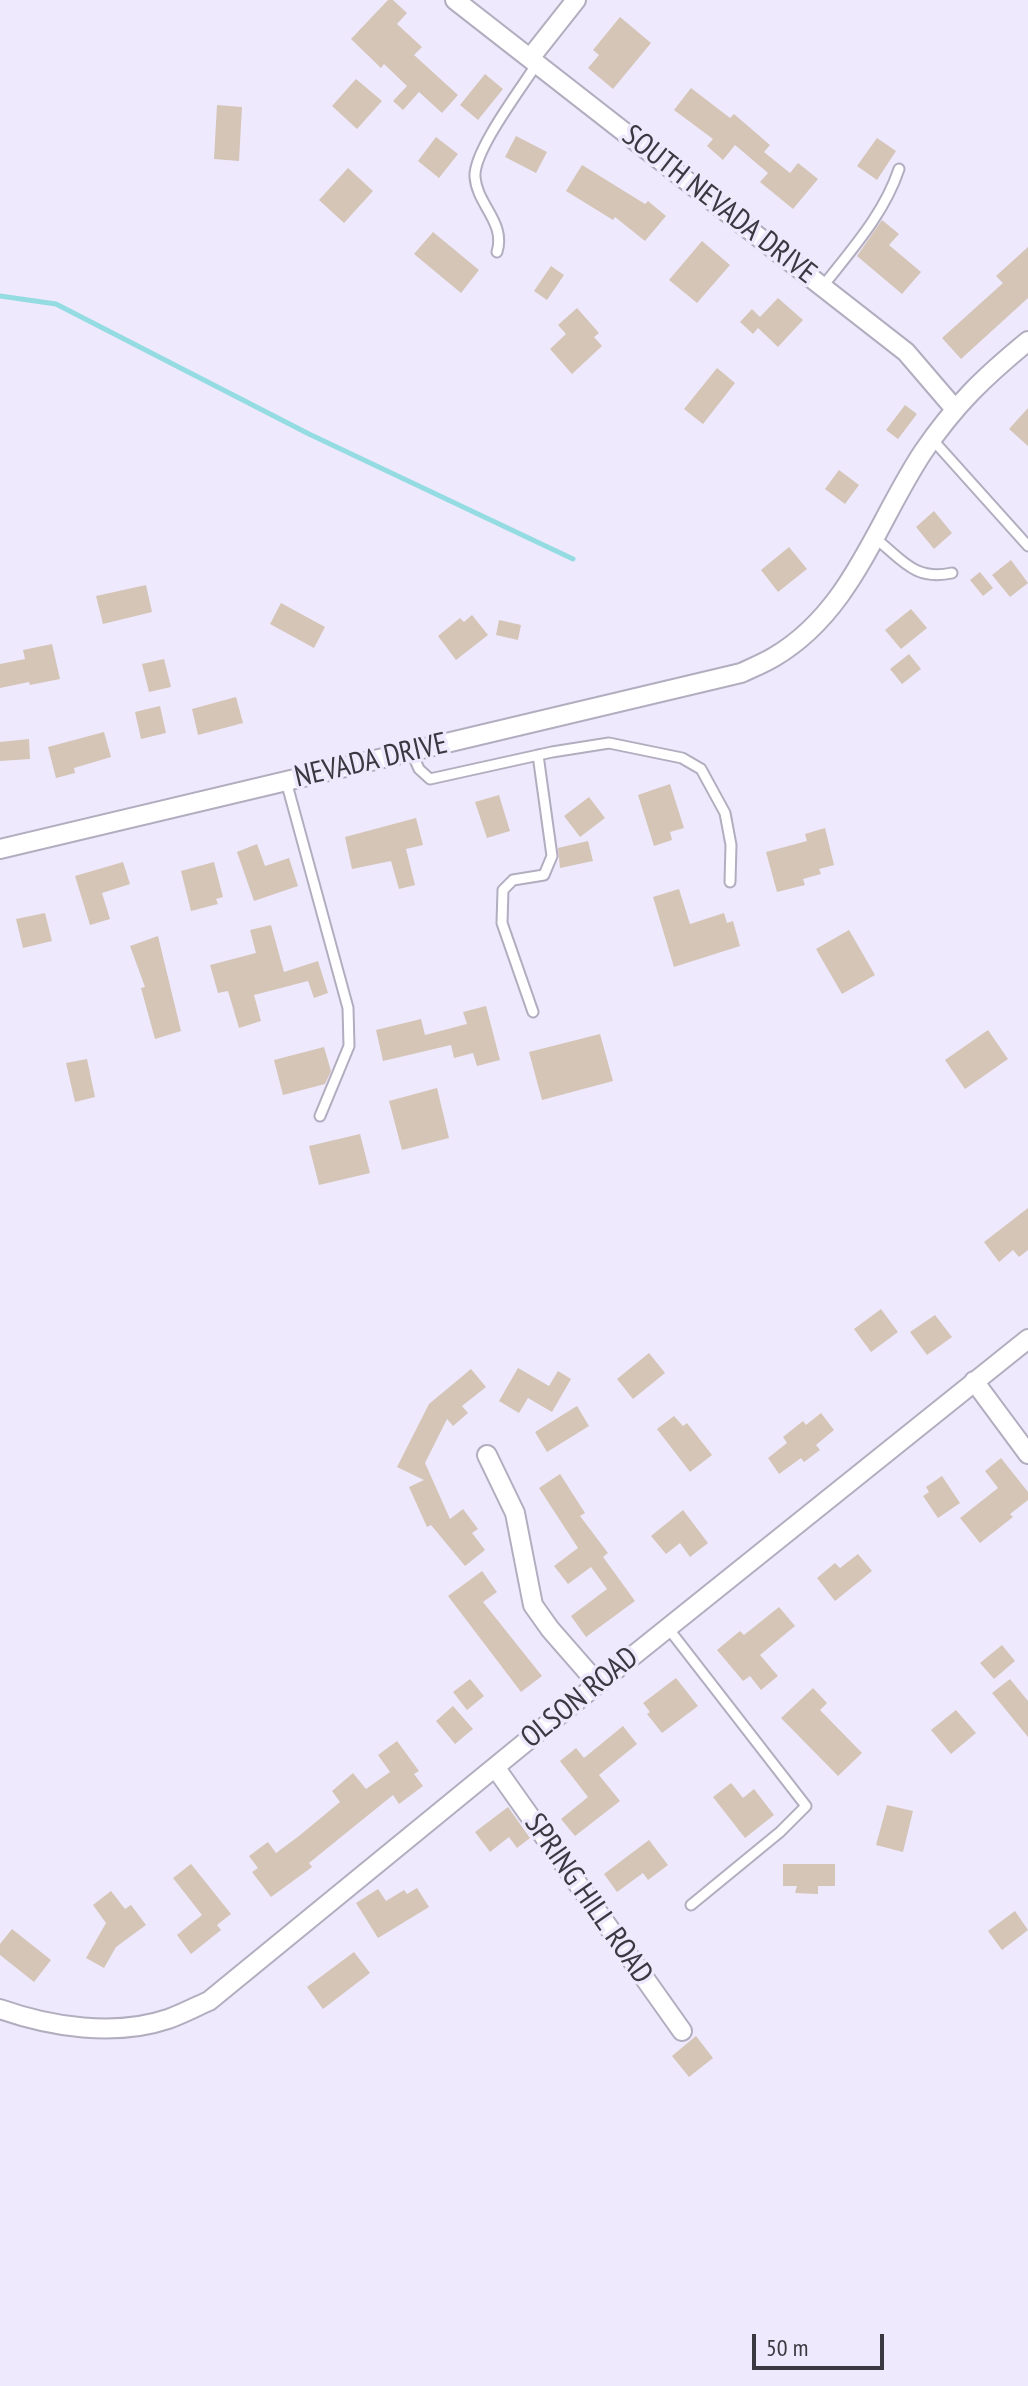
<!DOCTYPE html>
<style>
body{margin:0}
#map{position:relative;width:1028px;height:2386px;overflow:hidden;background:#eee9fd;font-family:"PT Sans Narrow",sans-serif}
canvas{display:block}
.scale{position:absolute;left:752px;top:2334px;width:132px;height:36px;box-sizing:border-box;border:4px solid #3a3840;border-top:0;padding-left:10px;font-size:24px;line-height:28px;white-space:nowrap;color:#3a3840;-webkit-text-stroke:6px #eee9fd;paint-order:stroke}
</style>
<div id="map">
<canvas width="1028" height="2386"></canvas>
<div class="scale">50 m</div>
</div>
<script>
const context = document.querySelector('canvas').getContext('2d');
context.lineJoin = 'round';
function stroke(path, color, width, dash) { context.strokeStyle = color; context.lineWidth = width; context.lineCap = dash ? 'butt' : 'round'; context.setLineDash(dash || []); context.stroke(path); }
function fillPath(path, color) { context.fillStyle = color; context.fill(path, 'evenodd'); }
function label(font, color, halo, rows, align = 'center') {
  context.font = font + ' "PT Sans Narrow",sans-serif'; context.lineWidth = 7; context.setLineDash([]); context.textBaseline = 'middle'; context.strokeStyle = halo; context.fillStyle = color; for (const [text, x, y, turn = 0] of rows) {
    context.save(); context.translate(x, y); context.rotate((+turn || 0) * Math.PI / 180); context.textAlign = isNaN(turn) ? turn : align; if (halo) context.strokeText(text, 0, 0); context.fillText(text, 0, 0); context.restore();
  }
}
stroke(new Path2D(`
 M0,296L56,304L309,434L573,559`), '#94dce2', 5);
fillPath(new Path2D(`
 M388,0H393L407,13L397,24L422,47L414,55L458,95L442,113L419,92L403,110L393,101L407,86L384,64L381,68L351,39Z
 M620,17L651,43L613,89L588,68L599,55L593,50Z
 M485,74L503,89L478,120L460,105Z
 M356,79L382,101L357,129L332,106Z
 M691,88L730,118L734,114L770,145L764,152L790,173L798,163L818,179L793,209L760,182L768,173L735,145L723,160L707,146L713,139L674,110Z
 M217,105L242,107L239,161L214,159Z
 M516,136L547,152L536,173L505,157Z
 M436,137L458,154L439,178L418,161Z
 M877,138L896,151L877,180L857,166Z
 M582,165L645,204L648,201L666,216L645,241L615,217L613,220L566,191Z
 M348,168L373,191L344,223L319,200Z
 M882,220L899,234L889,245L921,272L902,294L857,256Z
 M433,232L479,270L461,293L414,254Z
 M702,241L730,265L697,303L669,280Z
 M1028,247V298L961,359L942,338L1003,283L996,276Z
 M551,266L564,275L547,300L534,291Z
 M778,298L803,320L778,347L758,328L753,334L740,322L752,309L760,317Z
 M577,308L599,333L594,337L602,346L572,374L550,349L566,334L558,325Z
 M717,368L735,383L703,424L684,409Z
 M905,405L917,414L898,439L886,430Z
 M1028,408V446L1009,429Z
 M839,470L859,485L845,504L825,489Z
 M934,511L952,533L934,549L916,527Z
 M789,547L807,569L778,592L761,570Z
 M1011,560L1028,583L1010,597L992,575Z
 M980,572L993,588L983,596L970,580Z
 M146,585L152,612L103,624L96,596Z
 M281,603L325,627L314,648L270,624Z
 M911,609L927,628L901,649L885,630Z
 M472,615L488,635L456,660L438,636L460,618L464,622Z
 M499,620L521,625L518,640L496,635Z
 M52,644L60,679L30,685L29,682L0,688V664L25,659L23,650Z
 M909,654L921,669L902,684L890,669Z
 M164,659L171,687L149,692L142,664Z
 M236,697L243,723L198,735L192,709Z
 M160,706L166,733L141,739L135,712Z
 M104,732L111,757L74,768L75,773L56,778L48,747Z
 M29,739L30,759L0,761V742Z
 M670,784L684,828L670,832L672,840L654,846L638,795Z
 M499,795L510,831L487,838L475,802Z
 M589,797L605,818L580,837L564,816Z
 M416,818L423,845L406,849L415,885L399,889L391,861L352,869L345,837Z
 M825,828L834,865L819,869L821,874L803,879L805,885L777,892L766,852L807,841L805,834Z
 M588,841L593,861L560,868L558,848Z
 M257,844L265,866L289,858L298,886L254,901L237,852Z
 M123,862L130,884L102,893L110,919L90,925L75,876Z
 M214,862L223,897L216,899L218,904L191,911L181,871Z
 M679,889L690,924L724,913L727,923L733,921L740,946L674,967L653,897Z
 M45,913L52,941L23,948L16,919Z
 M271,925L284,972L318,961L328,993L314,998L308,981L254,995L261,1021L239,1028L228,991L218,993L210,965L256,953L250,930Z
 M849,930L875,975L842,994L816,949Z
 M158,936L181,1031L155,1039L141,988L145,987L130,946Z
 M486,1006L500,1060L477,1066L473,1053L454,1058L451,1045L383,1061L376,1030L421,1019L425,1035L467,1024L463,1012Z
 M988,1030L1008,1059L965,1089L945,1060Z
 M600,1034L613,1081L542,1100L529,1052Z
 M324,1047L331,1071L325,1084L283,1095L274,1060Z
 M87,1059L95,1097L75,1102L66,1063Z
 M437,1088L449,1138L402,1150L389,1101Z
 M360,1134L370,1173L319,1185L309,1146Z
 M1028,1208V1250L1019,1257L1013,1250L999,1262L984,1242Z
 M881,1309L898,1332L871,1352L854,1329Z
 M935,1315L952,1337L927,1355L910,1332Z
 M649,1353L665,1373L633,1399L617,1379Z
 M518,1368L549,1386L558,1371L571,1379L552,1412L528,1398L519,1413L499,1401Z
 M471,1369L486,1387L462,1406L468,1413L453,1426L447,1419L425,1463L450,1519L463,1509L478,1529L472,1533L485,1550L465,1566L431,1525L427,1527L409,1487L424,1480L397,1467L429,1404Z
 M577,1406L589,1426L547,1452L535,1432Z
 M821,1413L834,1430L816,1445L820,1450L804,1462L801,1458L779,1474L768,1458L787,1443L783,1437L803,1421L806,1425Z
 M674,1416L683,1426L687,1423L712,1455L690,1472L657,1429Z
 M1001,1458L1028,1492V1500L1010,1514L1013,1517L980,1543L960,1518L998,1488L985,1471Z
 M560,1474L585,1513L580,1516L608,1553L603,1557L635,1601L586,1637L571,1616L607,1589L591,1567L568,1584L554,1566L578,1548L539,1488Z
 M942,1476L960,1503L938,1518L923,1496L929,1492L926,1487Z
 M683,1510L708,1543L690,1557L680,1543L666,1554L651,1536Z
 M858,1554L872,1571L835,1601L817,1578L835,1563L840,1568Z
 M482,1571L497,1592L483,1602L542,1676L521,1692L448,1596Z
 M779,1607L795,1626L760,1655L778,1676L761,1690L750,1676L743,1681L717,1650L740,1631L744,1635Z
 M1002,1645L1015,1661L994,1679L980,1663Z
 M676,1678L698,1706L662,1733L647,1714L650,1712L643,1703Z
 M470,1679L484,1696L467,1710L453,1692Z
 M1010,1679L1028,1701V1737L992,1693Z
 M813,1688L827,1703L820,1710L862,1753L838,1776L781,1718Z
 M453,1706L473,1729L455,1744L436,1721Z
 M956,1710L976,1733L951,1754L931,1730Z
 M623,1726L637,1744L599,1775L620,1801L575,1836L561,1819L588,1797L560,1761L576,1748L584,1758Z
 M397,1741L419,1771L414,1774L423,1786L399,1804L393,1795L309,1863L312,1867L271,1897L252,1872L258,1868L249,1856L268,1842L276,1853L299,1836L340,1802L332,1791L353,1773L366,1789L390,1772L378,1755Z
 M731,1783L743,1798L754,1789L774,1815L745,1838L713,1797Z
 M887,1805L913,1811L903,1852L876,1845Z
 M508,1807L530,1838L517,1848L509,1837L490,1852L475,1832Z
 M649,1840L668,1865L648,1880L643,1873L617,1892L604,1874Z
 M191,1864L231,1914L217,1925L221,1930L191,1954L177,1935L202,1915L173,1878Z
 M783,1864H835V1886H818V1894L795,1893L797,1886H783Z
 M417,1888L429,1907L378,1938L356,1903L378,1889L386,1901L404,1890L407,1894Z
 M111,1891L125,1909L131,1905L146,1925L116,1947L104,1968L86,1958L106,1923L93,1905Z
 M1015,1911L1028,1930L1002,1950L988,1931Z
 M12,1929L51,1960L34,1982L0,1955V1944Z
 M354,1952L370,1973L323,2009L307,1987Z
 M696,2036L713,2058L689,2077L672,2056Z`), '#d5c5b6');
const lane = new Path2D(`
 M497,252C506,222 477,205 475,177C473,151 523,86 538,62
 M823,286C852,249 884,214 899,169
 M932,439L1028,546
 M875,538C903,560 914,581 952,573
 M411,751L419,769L430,779L552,752L609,743L682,758L701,769L725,813L731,845L730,882
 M286,781L348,1008L349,1046L320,1116
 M533,1012L502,923L503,890L513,880L544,875L552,856L538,755
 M668,1628L806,1806L780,1832L691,1905`);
const street = new Path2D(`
 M455,0L906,352L954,408
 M531,57L576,0
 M0,849L741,673C752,668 764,663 774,657C852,611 876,523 923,452C955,405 984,377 1028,341
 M974,1381L1028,1454
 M487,1455L515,1513L533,1605L550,1629L598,1684
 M495,1767L682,2031
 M0,2009C51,2027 115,2037 168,2019C182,2014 195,2007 209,2001L533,1736L1028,1339`);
stroke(lane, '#b2adbf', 13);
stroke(street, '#b2adbf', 22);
stroke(lane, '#fff', 9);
stroke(street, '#fff', 18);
label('30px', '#3a3840', '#eee9fd', [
 ["SOUTH NEVADA DRIVE",719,205,38],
 ["NEVADA DRIVE",371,761,-13],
 ["OLSON ROAD",580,1698,-39],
 ["SPRING HILL ROAD",588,1899,55]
]);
</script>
